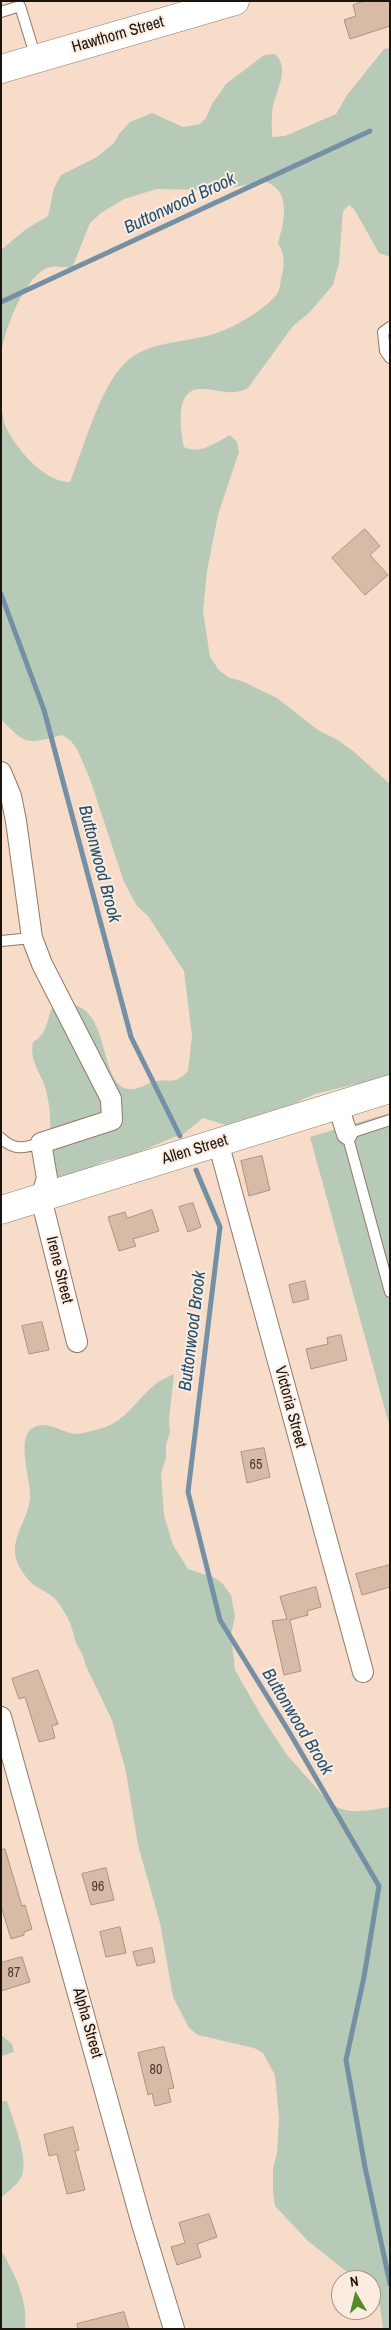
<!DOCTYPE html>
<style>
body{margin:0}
#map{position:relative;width:391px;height:2330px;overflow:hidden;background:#f7ddc9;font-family:"Archivo Narrow",sans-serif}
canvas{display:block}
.frame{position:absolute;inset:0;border:2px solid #1c130c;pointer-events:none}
.north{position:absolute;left:331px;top:2270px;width:50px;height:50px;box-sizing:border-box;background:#fcece0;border:1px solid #a2958b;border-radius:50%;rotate:352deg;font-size:14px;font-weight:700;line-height:20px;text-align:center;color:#1c130c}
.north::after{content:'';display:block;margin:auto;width:18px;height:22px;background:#548b25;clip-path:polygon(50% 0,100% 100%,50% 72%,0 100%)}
</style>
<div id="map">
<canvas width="391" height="2330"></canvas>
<div class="frame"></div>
<div class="north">N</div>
</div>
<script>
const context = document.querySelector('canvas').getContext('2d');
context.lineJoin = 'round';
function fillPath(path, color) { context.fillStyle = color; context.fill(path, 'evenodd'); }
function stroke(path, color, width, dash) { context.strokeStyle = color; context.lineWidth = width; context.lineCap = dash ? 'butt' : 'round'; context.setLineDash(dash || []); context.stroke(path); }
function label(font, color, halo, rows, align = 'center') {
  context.font = font + ' "Archivo Narrow",sans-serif'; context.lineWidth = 4; context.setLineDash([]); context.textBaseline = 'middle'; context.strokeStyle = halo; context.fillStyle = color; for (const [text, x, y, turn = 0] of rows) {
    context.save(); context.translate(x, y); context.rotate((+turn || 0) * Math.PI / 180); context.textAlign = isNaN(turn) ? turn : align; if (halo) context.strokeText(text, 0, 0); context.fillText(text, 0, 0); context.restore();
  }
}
fillPath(new Path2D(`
 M390,48V257L379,253L354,209L349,205L343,211L339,263L333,285L309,313L293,326L248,388C232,397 219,389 202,389C173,388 181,430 184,447C200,455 215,443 230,435L237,442L239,452L218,515L207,571L203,611L210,657L219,670L228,677L244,682L277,698L318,730L336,739L353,751L390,784V1076L315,1094L293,1104L226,1125L203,1118L181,1136L174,1137L130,1156L105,1161L66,1179L42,1180C45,1160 51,1138 50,1118C50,1109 48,1099 46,1090C41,1072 29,1062 33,1042C48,1034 46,1020 53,1006C114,989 95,1083 128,1089C139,1091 147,1082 157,1081C173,1079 174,1085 188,1071L192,1036L184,971L148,916L137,906L124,882L90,779L77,749L71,741L62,735C28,744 26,746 1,719V397C2,406 2,417 5,425C14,447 45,483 70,482C83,449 100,388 124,364C144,343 176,343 202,337C225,333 263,312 277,294C280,290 280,284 281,279C285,264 285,256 278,243C284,223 292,191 266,182L215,190L157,189L124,199L101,213L90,223L72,268C63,267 53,265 45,269C23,280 3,333 1,356V250L26,229L48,216L54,188L61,175L97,157L114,143L119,134L130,122L152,113L183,127L200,124L206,118L212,104L226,84L264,55L275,54C290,68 277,89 273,106C271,116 272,127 272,137L285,136L336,114L347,95L384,49Z
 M390,1113V1428L310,1137Z
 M174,1374L169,1420L170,1432L166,1445V1458L161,1473L164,1515L173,1545L188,1569L213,1577L222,1583L231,1595L235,1617L231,1635L235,1670L262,1717L287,1755L328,1801C346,1817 368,1810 390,1807V2329H383L380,2306L371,2292V2280H357L308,2241L275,2206L273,2191V2169L277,2153L279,2118L275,2075L263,2053L254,2048L198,2035L189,2028L173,1997L160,1923L138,1845L126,1772L112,1720L85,1664C84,1655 80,1651 76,1643C74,1639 74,1634 72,1629C70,1620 60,1603 53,1597C40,1587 32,1588 22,1571C2,1541 31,1523 30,1493C30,1478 16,1437 33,1428C48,1419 62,1434 77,1434C85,1433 95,1430 102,1428C127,1421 138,1397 157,1383C162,1379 169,1377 174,1374Z
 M1,2035L12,2044L14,2052L1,2056Z
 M1,2101H7C13,2120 30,2160 21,2178C17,2185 7,2192 1,2198Z
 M1,2250C15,2275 28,2299 25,2329H1Z`), '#b7cab7');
stroke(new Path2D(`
 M1,302L370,131
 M1,594L44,710L131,1037L180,1136
 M196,1170L220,1227L188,1492L220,1620L288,1730L379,1886L364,1977L346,2060L365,2167L390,2284`), '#7590a5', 5);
const building = new Path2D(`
 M365,1H390V26L350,39L344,20L356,16L353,5Z
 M365,529L380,546L370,555L388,575L365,595L332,558Z
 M262,1156L270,1190L249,1196L241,1161Z
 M193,1203L201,1227L188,1232L179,1207Z
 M152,1210L159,1231L133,1239L136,1246L119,1251L108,1217L125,1212L127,1218Z
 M305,1281L309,1299L293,1303L289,1285Z
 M42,1322L49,1350L29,1354L22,1326Z
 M341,1335L347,1360L311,1369L306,1349L328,1344L327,1338Z
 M264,1448L270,1477L247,1483L241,1452Z
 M390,1565V1587L362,1595L356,1574Z
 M316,1587L321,1607L307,1611L308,1615L290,1620L301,1671L284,1675L272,1621L287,1619L280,1597Z
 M38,1670L58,1724L52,1726L55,1738L39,1742L25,1697L19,1699L12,1679Z
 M1,1849H5L22,1906L25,1905L32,1929L24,1932V1935L11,1939L1,1906Z
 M106,1868L114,1900L91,1905L82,1874Z
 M120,1927L126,1953L106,1957L100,1932Z
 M152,1948L155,1962L137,1966L133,1952Z
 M22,1957L30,1982L1,1991V1963Z
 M164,2047L174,2088L168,2089L171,2102L155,2106L152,2093L148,2095L138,2053Z
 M73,2127L79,2150L75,2151L85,2190L67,2194L57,2154L49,2156L44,2135Z
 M209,2214L217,2237L197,2244L201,2257L177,2265L171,2247L185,2243L179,2223Z
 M124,2312L129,2329H78L77,2324Z`);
fillPath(building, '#d8bba6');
stroke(building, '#ab9381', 1);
const lane = new Path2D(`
 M1,12L20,6L36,58
 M390,327L383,332L385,351L390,358
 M1,941L32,938
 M390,1120L347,1134L390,1292
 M1,1138C14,1151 25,1148 41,1143`);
const street = new Path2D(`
 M1,772L11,796L16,821L32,938L42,964L111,1099L112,1120L41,1143L47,1178L41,1198L77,1342
 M338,1105L347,1134
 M218,1142L363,1672
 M1,1717L142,2224L174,2329`);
const secondary = new Path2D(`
 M1,69L235,1
 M1,1210L390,1089`);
stroke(lane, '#917968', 12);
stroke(street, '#917968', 22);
stroke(secondary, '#917968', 29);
stroke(lane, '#fff', 10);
stroke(street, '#fff', 20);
stroke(secondary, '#fff', 28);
label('14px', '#4b3d32', null, [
 ["65",256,1465],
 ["96",98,1887],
 ["87",14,1973],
 ["80",156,2070]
]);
label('16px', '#1c130c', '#fcece0', [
 ["Hawthorn Street",118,35,-16],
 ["Allen Street",195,1150,-17],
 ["Irene Street",59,1270,76],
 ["Victoria Street",290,1407,75],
 ["Alpha Street",87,2023,74]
]);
label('italic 18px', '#225070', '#fcece0', [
 ["Buttonwood Brook",180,204,-25],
 ["Buttonwood Brook",99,864,75],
 ["Buttonwood Brook",193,1331,-83],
 ["Buttonwood Brook",297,1722,59]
]);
</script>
